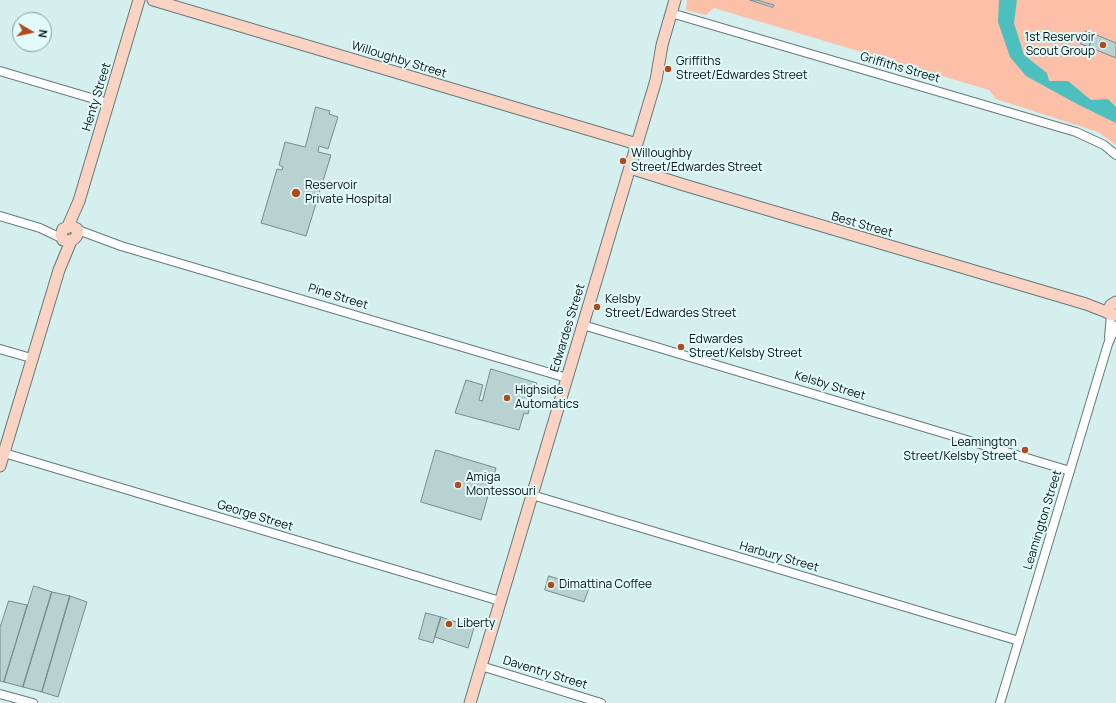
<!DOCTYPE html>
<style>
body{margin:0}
#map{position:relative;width:1116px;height:703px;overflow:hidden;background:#d5eeee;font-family:Manrope,sans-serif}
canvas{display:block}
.north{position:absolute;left:12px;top:12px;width:40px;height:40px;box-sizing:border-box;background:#e2fcfb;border:1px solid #8a9e9d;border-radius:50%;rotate:99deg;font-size:11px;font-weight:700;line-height:16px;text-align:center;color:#071010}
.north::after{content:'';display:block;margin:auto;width:14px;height:18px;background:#b04b1d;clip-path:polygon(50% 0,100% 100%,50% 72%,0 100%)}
</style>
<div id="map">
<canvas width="1116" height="703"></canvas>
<div class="north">N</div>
</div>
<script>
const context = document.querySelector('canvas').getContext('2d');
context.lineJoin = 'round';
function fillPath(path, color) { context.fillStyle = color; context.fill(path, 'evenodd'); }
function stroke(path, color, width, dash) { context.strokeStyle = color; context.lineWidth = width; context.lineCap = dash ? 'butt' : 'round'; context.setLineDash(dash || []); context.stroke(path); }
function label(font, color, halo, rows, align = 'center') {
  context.font = font + ' Manrope,sans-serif'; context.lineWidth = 4; context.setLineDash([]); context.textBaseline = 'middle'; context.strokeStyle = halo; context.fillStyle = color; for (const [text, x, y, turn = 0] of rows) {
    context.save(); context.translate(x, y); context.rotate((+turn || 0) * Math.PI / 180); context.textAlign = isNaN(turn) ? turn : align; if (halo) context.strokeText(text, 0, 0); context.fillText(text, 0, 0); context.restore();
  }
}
fillPath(new Path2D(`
 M687,0H1116V145L1098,132L996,99L989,90L714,8L706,15L686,10Z`), '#fcc0a9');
fillPath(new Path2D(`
 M999,0H1017L1014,23L1024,55L1047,73L1049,81H1068L1091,100L1108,99L1116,107V123L1077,104L1026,76L1010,57L998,22Z`), '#4ebfbf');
const building = new Path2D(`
 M750,0H757L774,5L773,7Z
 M1086,31L1094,34L1089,47L1081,44Z
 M1094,34L1116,43V58L1089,47Z
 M316,107L330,111L329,114L338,117L328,149L319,146L318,152L331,155L306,236L261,223L277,169L282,170L283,167L279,165L285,142L305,147Z
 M491,369L537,383L528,414L524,413L519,430L455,413L466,380L483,385L479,400L482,401Z
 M436,450L496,468L481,520L421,502Z
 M549,576L589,588L584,602L545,590Z
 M34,586L52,592L23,687L4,682Z
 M52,592L70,596L42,692L23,687Z
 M70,596L87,602L58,697L42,692Z
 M9,601L27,605L4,682L0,681V628Z
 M426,613L441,617L433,643L419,639Z
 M441,617L474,628L468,648L435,637Z`);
fillPath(building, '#b8d2d1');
stroke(building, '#748c8c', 1);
const street = new Path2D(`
 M671,13L1076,132L1104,145L1116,155
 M0,71L108,103
 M0,216L40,228L61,238
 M78,230L121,246L567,378
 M583,325L1070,471
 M1109,337L1111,315
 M0,349L31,358
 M4,453L500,601
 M532,495L1019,641
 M481,666L601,703
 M0,694L33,703
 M1000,703L1108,344L1116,326`);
const secondary = new Path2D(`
 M153,0L637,144
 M630,168L684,185L1086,304L1109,313
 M68,226L79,201L139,0
 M71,226L77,229C79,235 76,238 71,241L63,240L61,235L63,229Z
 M1115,315H1111L1108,310L1111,305L1116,302
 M0,466L59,270L71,241
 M470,703L656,80L662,45L675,0`);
stroke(street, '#637a7a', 10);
stroke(secondary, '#637a7a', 13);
stroke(street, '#fff', 8);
stroke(secondary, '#fad3c2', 11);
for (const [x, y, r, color] of [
 [1103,45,4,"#b04b1d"],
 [668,69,4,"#b04b1d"],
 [623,161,4,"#b04b1d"],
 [296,193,5,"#b04b1d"],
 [597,307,4,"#b04b1d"],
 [681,347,4,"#b04b1d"],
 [507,398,4,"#b04b1d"],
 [1025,450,4,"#b04b1d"],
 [458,485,4,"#b04b1d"],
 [551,585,4,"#b04b1d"],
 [449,624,4,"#b04b1d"]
]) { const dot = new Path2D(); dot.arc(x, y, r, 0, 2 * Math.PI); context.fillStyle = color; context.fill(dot); stroke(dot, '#e2fcfb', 1.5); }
label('12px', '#071010', '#e2fcfb', [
 ["1st Reservoir",1095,38,"right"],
 ["Scout Group",1095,52,"right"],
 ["Griffiths",676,62],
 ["Street/Edwardes Street",676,76],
 ["Willoughby",631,154],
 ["Street/Edwardes Street",631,168],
 ["Reservoir",305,186],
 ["Private Hospital",305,200],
 ["Kelsby",605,300],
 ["Street/Edwardes Street",605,314],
 ["Edwardes",689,340],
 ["Street/Kelsby Street",689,354],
 ["Highside",515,391],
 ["Automatics",515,405],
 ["Leamington",1017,443,"right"],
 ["Street/Kelsby Street",1017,457,"right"],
 ["Amiga",466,478],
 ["Montessouri",466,492],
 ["Dimattina Coffee",559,585],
 ["Liberty",457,624]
], 'left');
label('12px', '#071010', '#e2fcfb', [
 ["Willoughby Street",399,60,17],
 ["Griffiths Street",900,68,16],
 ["Henty Street",97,97,-73],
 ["Best Street",862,225,16],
 ["Pine Street",338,297,17],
 ["Edwardes Street",568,328,-73],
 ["Kelsby Street",830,386,17],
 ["George Street",255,516,17],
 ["Leamington Street",1043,520,-73],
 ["Harbury Street",779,557,16],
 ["Daventry Street",545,673,17]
]);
</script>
